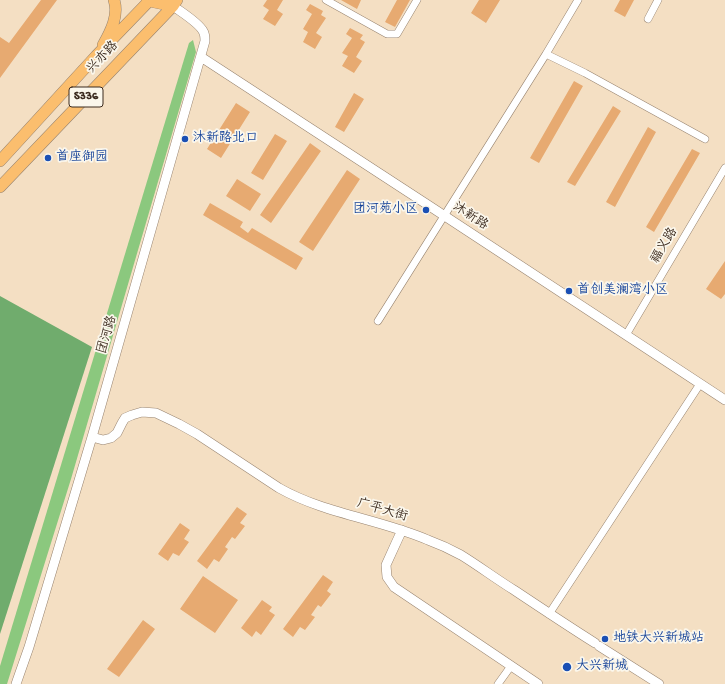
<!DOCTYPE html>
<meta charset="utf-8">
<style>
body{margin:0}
canvas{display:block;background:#f4dfc3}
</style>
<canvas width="725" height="684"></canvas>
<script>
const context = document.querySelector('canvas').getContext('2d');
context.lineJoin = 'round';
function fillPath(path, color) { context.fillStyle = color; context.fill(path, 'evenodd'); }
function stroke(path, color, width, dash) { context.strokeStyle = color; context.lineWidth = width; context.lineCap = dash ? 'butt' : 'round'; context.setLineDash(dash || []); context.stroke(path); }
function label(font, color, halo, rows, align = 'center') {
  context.font = font + ' "Gochi Hand","LXGW WenKai TC",sans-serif'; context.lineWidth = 3.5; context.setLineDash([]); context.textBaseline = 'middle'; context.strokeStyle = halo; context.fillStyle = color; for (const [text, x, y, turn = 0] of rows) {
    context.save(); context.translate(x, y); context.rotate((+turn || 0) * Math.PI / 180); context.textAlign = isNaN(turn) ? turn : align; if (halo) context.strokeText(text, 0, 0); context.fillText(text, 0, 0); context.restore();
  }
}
fillPath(new Path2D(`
 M193,40L196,52L71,479L7,684H0V666L189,43Z`), '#8bc87e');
fillPath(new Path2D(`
 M0,296L92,347L0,634Z`), '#70ac6d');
fillPath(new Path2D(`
 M41,0H57L0,78V37L9,43Z
 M267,0H283L277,10L283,14L275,26L263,19L269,10L263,6Z
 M341,0H361L357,9Z
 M397,0H410L395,27L385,22Z
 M479,0H500L486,23L471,13Z
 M620,0H634L625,17L614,11Z
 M310,4L323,11L321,15L326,18L316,33L322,37L315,49L303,42L308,32L303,29L312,14L306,10Z
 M350,28L363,35L360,39L365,42L356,57L362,61L354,73L342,66L348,56L342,53L352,38L346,34Z
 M574,81L583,86L539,163L530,158Z
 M354,93L364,99L344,132L335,127Z
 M236,103L250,112L221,158L207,149Z
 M613,106L621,111L575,186L567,182Z
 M648,127L656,132L615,207L606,202Z
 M275,134L287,141L263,180L251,173Z
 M310,143L321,151L271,223L260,215Z
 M692,149L700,153L654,232L646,227Z
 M347,170L360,179L313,251L299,242Z
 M237,179L261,194L250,211L226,196Z
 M210,203L243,222L240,227L248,233L252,228L303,258L296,270L203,215Z
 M725,261V294L721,299L706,289Z
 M237,507L247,514L240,523L245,526L235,539L232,537L225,547L228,549L219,562L214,559L207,569L197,561Z
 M180,523L190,530L184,539L189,542L179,556L173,553L168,561L158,554Z
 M323,575L333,582L327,591L331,594L321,607L318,605L311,615L315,617L305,630L300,627L293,637L283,629Z
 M203,576L238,600L215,633L180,609Z
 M262,600L272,607L269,611L275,615L261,635L256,631L252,637L241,628Z
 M143,620L155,629L119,677L107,669Z`), '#e7aa71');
const minor = new Path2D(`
 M326,0L387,34H397L417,0
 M578,0L546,54L585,73L705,139
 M648,19L658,0
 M378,321L546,54
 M626,335L725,168
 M549,614L700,384
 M498,684L511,666`);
const tertiary = new Path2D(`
 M201,57L428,205L725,400
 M92,437L103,440L111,438L117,433L122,423L125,418L132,415L142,412L156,413L179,424L197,434L279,488C325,514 379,519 428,540C439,544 450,549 461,555C479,566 496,579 514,590C541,608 568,626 595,643
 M402,530L396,543L386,565L387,577L394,587L538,684
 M599,646L659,684
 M16,684L29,647L92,437L205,41C205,37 205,34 203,31C198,22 181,12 173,6`);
const primary = new Path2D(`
 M147,0L149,1L173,6
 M103,45C111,31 119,15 114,0
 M0,161L96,56L150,0
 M0,187L173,6L177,0`);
stroke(minor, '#988470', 8);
stroke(tertiary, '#988470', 10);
stroke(primary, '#988470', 12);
stroke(minor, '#fff', 7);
stroke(tertiary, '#fff', 9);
stroke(primary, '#fbbe6e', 11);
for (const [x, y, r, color] of [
 [185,139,4,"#1a4fb4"],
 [48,158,4,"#1a4fb4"],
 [426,210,4,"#1a4fb4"],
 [569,291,4,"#1a4fb4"],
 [605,639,4,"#1a4fb4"],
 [567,667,5,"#1a4fb4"]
]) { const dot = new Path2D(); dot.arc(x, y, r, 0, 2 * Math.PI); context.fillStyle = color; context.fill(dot); stroke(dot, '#fbf7ec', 1.5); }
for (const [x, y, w] of [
 [86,97,34]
]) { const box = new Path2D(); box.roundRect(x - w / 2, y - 10, w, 20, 3); context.fillStyle = '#fbf7ec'; context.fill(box); stroke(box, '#3b2a1e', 1); }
label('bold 12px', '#3b2a1e', null, [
 ["S336",86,97]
]);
label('13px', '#3b2a1e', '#fbf7ec', [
 ["兴亦路",103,58,-46],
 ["沐新路",470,217,33],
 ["福义路",665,246,-59],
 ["团河路",108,335,-74],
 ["广平大街",382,511,16]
]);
label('13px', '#164399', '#fbf7ec', [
 ["沐新路北口",193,139],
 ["首座御园",56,158],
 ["团河苑小区",418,210,"right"],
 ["首创美澜湾小区",577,291],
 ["地铁大兴新城站",613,639],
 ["大兴新城",576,667]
], 'left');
</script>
